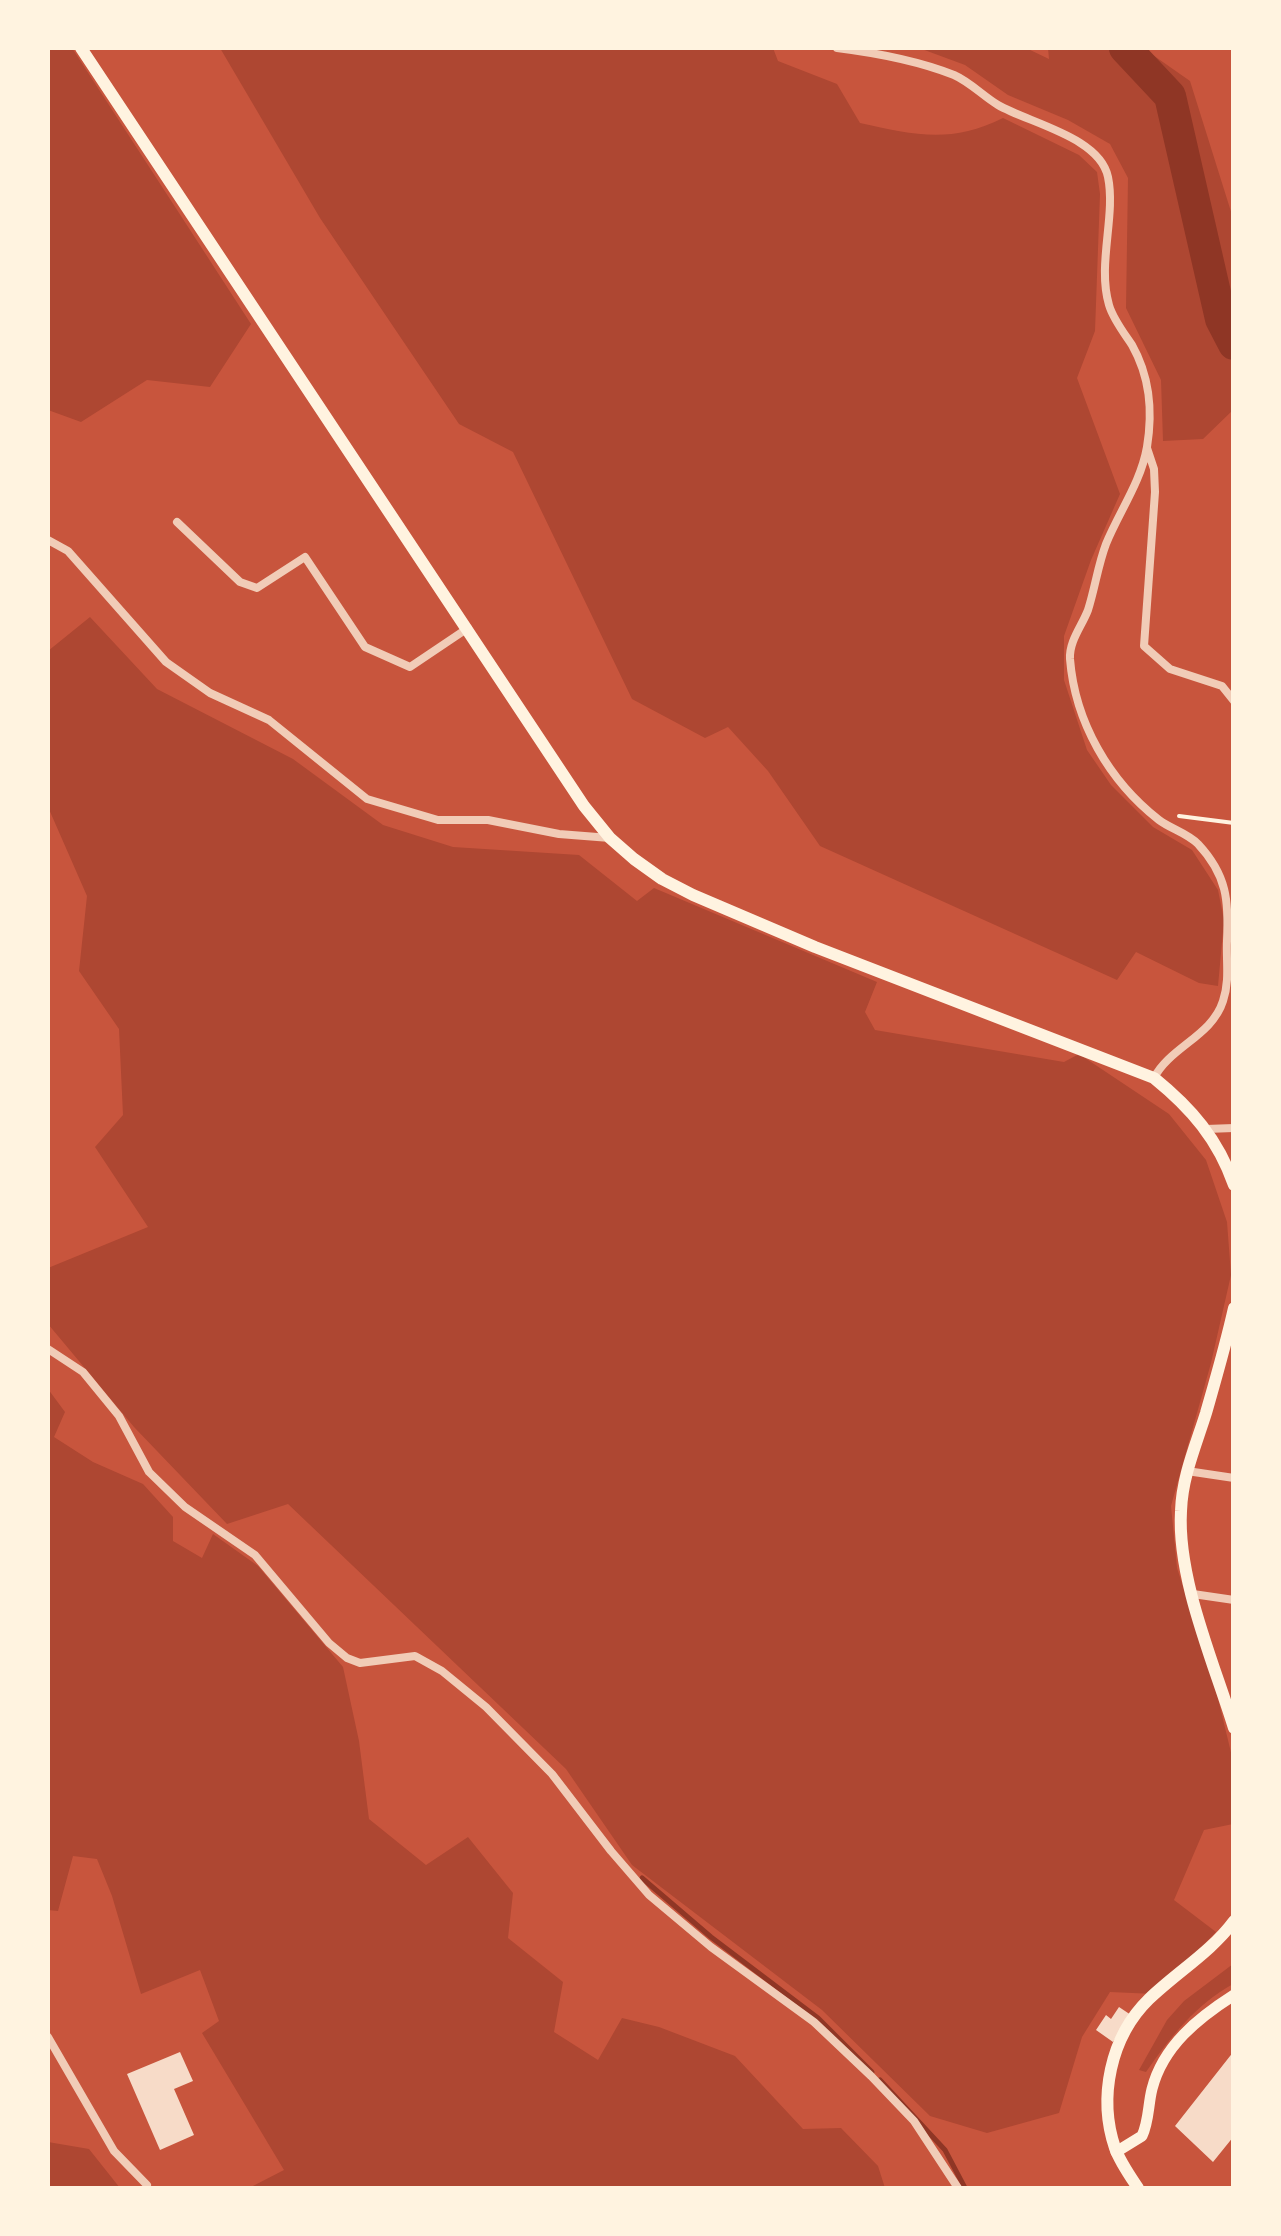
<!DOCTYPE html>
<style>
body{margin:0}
#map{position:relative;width:1281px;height:2236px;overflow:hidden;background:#c8553d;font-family:Figtree,sans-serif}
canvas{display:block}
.frame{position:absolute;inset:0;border:50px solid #fff3e0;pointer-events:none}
</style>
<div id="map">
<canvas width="1281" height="2236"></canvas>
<div class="frame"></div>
</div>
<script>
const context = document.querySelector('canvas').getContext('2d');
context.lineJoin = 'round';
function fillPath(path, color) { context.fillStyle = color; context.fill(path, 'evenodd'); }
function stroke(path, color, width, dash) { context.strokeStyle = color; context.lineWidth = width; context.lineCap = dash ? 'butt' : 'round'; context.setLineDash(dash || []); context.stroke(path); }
fillPath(new Path2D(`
 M48,48H72L251,324L210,387L147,380L81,422L48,410Z
 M220,48H773L778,61L837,84L860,123C914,135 951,144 1003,118L1079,155L1097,172L1100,194L1095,331L1077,378L1120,494L1091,560L1064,636V680L1087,750L1111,785L1153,827L1192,850L1218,890L1224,920L1218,986L1199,983L1136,952L1117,980L820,846L768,771L728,727L705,738L632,699L513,452L459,424L320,218Z
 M919,48H1026L1049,59L1048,48H1148L1150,53L1190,81L1233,218V410L1203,439L1163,441L1161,380L1126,308L1128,178L1110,144L1068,120L1008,95L965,65Z
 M90,617L157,689L293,759L383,825L453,847L579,855L637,901L654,888L877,982L865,1012L875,1030L1064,1062L1079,1054L1169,1114L1206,1160L1227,1222L1231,1275L1211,1363L1171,1506L1177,1568L1215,1686L1234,1765L1233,1824L1204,1830L1174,1900L1216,1932L1155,1994L1110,1992L1082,2037L1059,2113L987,2133L930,2116L822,2010L632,1865L566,1769L288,1504L227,1524L134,1427L48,1324V1268L148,1227L95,1147L123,1115L119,1029L79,971L87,896L48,807V651Z
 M48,1389L65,1412L54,1437L93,1462L143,1484L173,1517V1541L202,1558L213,1534L258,1566L343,1667L359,1741L369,1819L426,1865L468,1837L513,1893L508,1938L563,1982L554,2032L598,2060L622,2018L659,2027L735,2056L803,2129L841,2128L878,2166L885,2188H249L284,2170L202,2033L219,2021L200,1970L141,1994L112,1896L97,1859L73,1856L58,1911L48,1910Z
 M1233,1964V1984C1196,2004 1170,2038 1146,2072L1139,2070L1167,2020L1184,2001Z
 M48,2142L89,2149L120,2188H48Z`), '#ae4732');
stroke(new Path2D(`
 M642,1878L711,1937L818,2018L872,2072
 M880,2080L945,2150L965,2188`), '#8f3625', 5);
stroke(new Path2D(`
 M1125,48L1170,96L1221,319L1234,344`), '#8f3625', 32);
fillPath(new Path2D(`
 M1119,2007L1131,2015L1113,2042L1096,2030L1106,2015L1111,2019Z
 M1234,2051V2136L1213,2162L1175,2126Z
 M180,2052L193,2081L174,2089L194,2135L160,2150L127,2074Z`), '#f7dbc8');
stroke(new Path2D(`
 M1179,816L1234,823`), '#fff3e0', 4);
stroke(new Path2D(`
 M837,48C877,53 916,60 954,75C970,82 983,96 998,105C1029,123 1100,137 1108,177C1116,216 1097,264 1109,305C1113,319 1124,333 1132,345C1150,377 1153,410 1147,447C1141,482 1119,512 1106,544C1098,565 1095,588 1088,610C1082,626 1069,641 1070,659C1075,722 1109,781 1159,820C1171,829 1187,833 1198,844C1227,875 1229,901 1227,941C1226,961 1230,980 1223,1001C1212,1036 1170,1047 1154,1078
 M1147,448L1154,469L1155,492L1144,646L1170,669L1222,686L1234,701
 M177,522L240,582L257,588L305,557L365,647L410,667L468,628
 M48,540L68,551L166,662L210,693L269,720L367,799L438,820H488L559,834L610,838
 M1206,1129L1234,1128
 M48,1349L83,1372L119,1416L149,1472L185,1507L255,1555L329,1643L347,1658L360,1663L415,1656L442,1671L486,1707L552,1774L611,1851L649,1895L711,1947L814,2022L871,2076L914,2121L958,2188
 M1187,1471L1234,1478
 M1193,1594L1234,1600
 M48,2037L114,2151L147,2185`), '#f1ccb7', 8);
stroke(new Path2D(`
 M1116,2152L1142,2136C1149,2121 1148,2105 1152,2089C1163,2046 1198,2018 1234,1995`), '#fff3e0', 11);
stroke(new Path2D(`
 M81,48L584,806L610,838L634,859L662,879L693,895L815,947L1154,1078C1191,1108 1218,1139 1234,1185
 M1234,1308C1226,1344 1216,1378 1206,1413C1196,1445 1182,1477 1181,1511C1177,1579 1214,1663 1234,1728
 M1138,2188C1130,2176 1120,2162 1115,2148C1098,2098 1110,2037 1149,1999C1177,1972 1211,1952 1234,1921`), '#fff3e0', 12);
</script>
